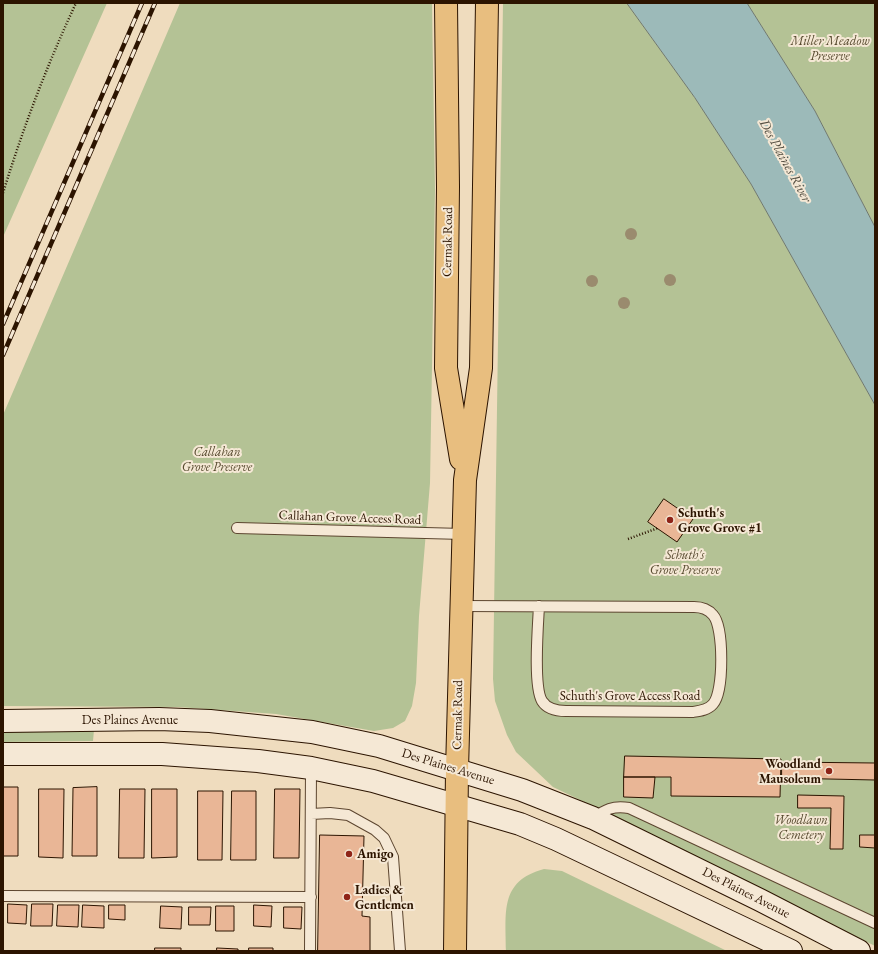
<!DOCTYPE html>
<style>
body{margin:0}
#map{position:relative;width:878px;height:954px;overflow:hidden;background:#efdcbe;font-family:"EB Garamond",serif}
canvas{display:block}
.frame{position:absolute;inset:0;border:4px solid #2c1400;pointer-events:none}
</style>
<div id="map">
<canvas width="878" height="954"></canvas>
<div class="frame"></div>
</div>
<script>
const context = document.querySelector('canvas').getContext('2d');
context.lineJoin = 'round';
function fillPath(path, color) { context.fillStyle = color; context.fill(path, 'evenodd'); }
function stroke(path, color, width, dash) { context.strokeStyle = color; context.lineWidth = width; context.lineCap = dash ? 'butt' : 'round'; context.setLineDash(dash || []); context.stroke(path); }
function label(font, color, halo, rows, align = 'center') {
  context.font = font + ' "EB Garamond",serif'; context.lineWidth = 4; context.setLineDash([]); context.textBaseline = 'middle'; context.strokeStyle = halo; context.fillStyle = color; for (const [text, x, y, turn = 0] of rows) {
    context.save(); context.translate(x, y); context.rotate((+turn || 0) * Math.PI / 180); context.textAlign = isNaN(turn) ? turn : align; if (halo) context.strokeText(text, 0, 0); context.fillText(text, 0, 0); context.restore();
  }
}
fillPath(new Path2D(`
 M3,3H107L3,237Z
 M180,3H432L435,190L430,483L419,616L416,683L412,706L405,721L393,728L374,731L276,714L178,707L3,706V415Z
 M503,3H627L695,98L751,184L875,405V946L674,845L553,787L516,752L507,735L495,701L493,679Z
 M747,3H875V227L815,111Z
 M94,730L93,741L3,742V731Z
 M544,869L562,871L727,951H506C506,913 499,881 544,869Z`), '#b4c295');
const water = new Path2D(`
 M627,3H747L815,111L875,227V405L751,184L695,98Z`);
fillPath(water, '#9cbab9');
stroke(water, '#6f786f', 1);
const building = new Path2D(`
 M664,499L693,519L677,542L648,522Z
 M625,756L781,759L780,797L671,796V777H624Z
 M782,762L875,763V780L782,778Z
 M624,777H655L653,798L624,797Z
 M3,787H18V856H3Z
 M97,787V856H72L73,788Z
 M39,789H64L63,858L39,857Z
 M120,789H145L144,858H119Z
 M152,789H177V857L152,858Z
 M275,789H300L299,858H274Z
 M198,791H223L222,860H198Z
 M232,791H256V860H231Z
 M798,795L844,796L843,849H830L831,808H798Z
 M320,835L364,836L362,916L370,917V951H318Z
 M860,835H875V848L860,847Z
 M8,904L27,905L26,924L8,923Z
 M32,904H53L52,926H31Z
 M58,905H79L78,927L57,926Z
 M83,905L104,906V928L82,927Z
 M109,905H125V920L109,919Z
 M254,905L272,906L271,927L254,926Z
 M161,906L182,907L181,929L160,928Z
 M216,906H234V931H216Z
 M189,907H211L210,925H189Z
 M284,907H302L301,929L284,928Z
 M155,948H181V951H155Z
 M217,948L238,949V951H217Z
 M249,948H273V951H249Z`);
fillPath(building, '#e9b696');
stroke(building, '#2c1400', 1);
const lane = new Path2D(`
 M237,528L463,534
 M461,606L694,607C702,607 708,609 713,615C724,627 724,692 713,704C708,710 700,711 693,712L566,711C557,711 547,709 542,701C533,686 538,626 539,606
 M311,814L330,813L348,815L375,830L384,838L393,857L400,951
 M593,818C605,810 613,805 629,808L875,923
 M3,896L311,897
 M310,951L311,768`);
const secondary = new Path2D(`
 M3,721L159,719L210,721L312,732L379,746L522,790L593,818L760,900L859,951
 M3,754H162L258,761L311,768L373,781L520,824L556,839L791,951`);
const primary = new Path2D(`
 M446,3L448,187L446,368L461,459
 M455,951L457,770L465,480L481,368L487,3`);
stroke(lane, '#5d4630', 12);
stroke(secondary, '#2c1400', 24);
stroke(primary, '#2c1400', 24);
stroke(new Path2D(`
 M3,193C23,128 47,65 76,3
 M628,539L658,528`), '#2c1400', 2.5, [1, 2]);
stroke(lane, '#f5e8d5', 10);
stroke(secondary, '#f5e8d5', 22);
stroke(primary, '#e8be7f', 22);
const rail = new Path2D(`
 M3,324L142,3
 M3,355L155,3`);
stroke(rail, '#2c1400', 4.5);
stroke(rail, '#f5e8d5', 3, [9]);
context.fillStyle = '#9a8b6e';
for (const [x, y] of [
 [631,234],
 [670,280],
 [592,281],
 [624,303]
]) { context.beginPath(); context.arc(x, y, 6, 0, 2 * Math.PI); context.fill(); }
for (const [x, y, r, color] of [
 [670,520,4,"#8f2418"],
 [829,771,4,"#8f2418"],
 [349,854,4,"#8f2418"],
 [347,897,4,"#8f2418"]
]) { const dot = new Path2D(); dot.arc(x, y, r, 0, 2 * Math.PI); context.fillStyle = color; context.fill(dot); stroke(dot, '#f5e8d5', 1.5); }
label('italic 13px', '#55482d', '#f5e8d5', [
 ["Miller Meadow",830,41],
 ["Preserve",830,56],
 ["Callahan",217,452],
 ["Grove Preserve",217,467],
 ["Schuth's",685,555],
 ["Grove Preserve",685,570],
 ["Woodlawn",801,820],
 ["Cemetery",801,835]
]);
label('13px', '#2c1400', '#f5e8d5', [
 ["Cermak Road",448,242,-89],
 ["Callahan Grove Access Road",350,518,2],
 ["Schuth's Grove Access Road",630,696],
 ["Cermak Road",458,715,-89],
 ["Des Plaines Avenue",130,720],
 ["Des Plaines Avenue",448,767,17],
 ["Des Plaines Avenue",746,893,27]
]);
label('bold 13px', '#2c1400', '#f5e8d5', [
 ["Schuth's",678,513],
 ["Grove Grove #1",678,528],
 ["Woodland",821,764,"right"],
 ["Mausoleum",821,779,"right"],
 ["Amigo",357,854],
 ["Ladies &",355,890],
 ["Gentlemen",355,905]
], 'left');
label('italic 14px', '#534e41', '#f5e8d5', [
 ["Des Plaines River",785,161,61]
]);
</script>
